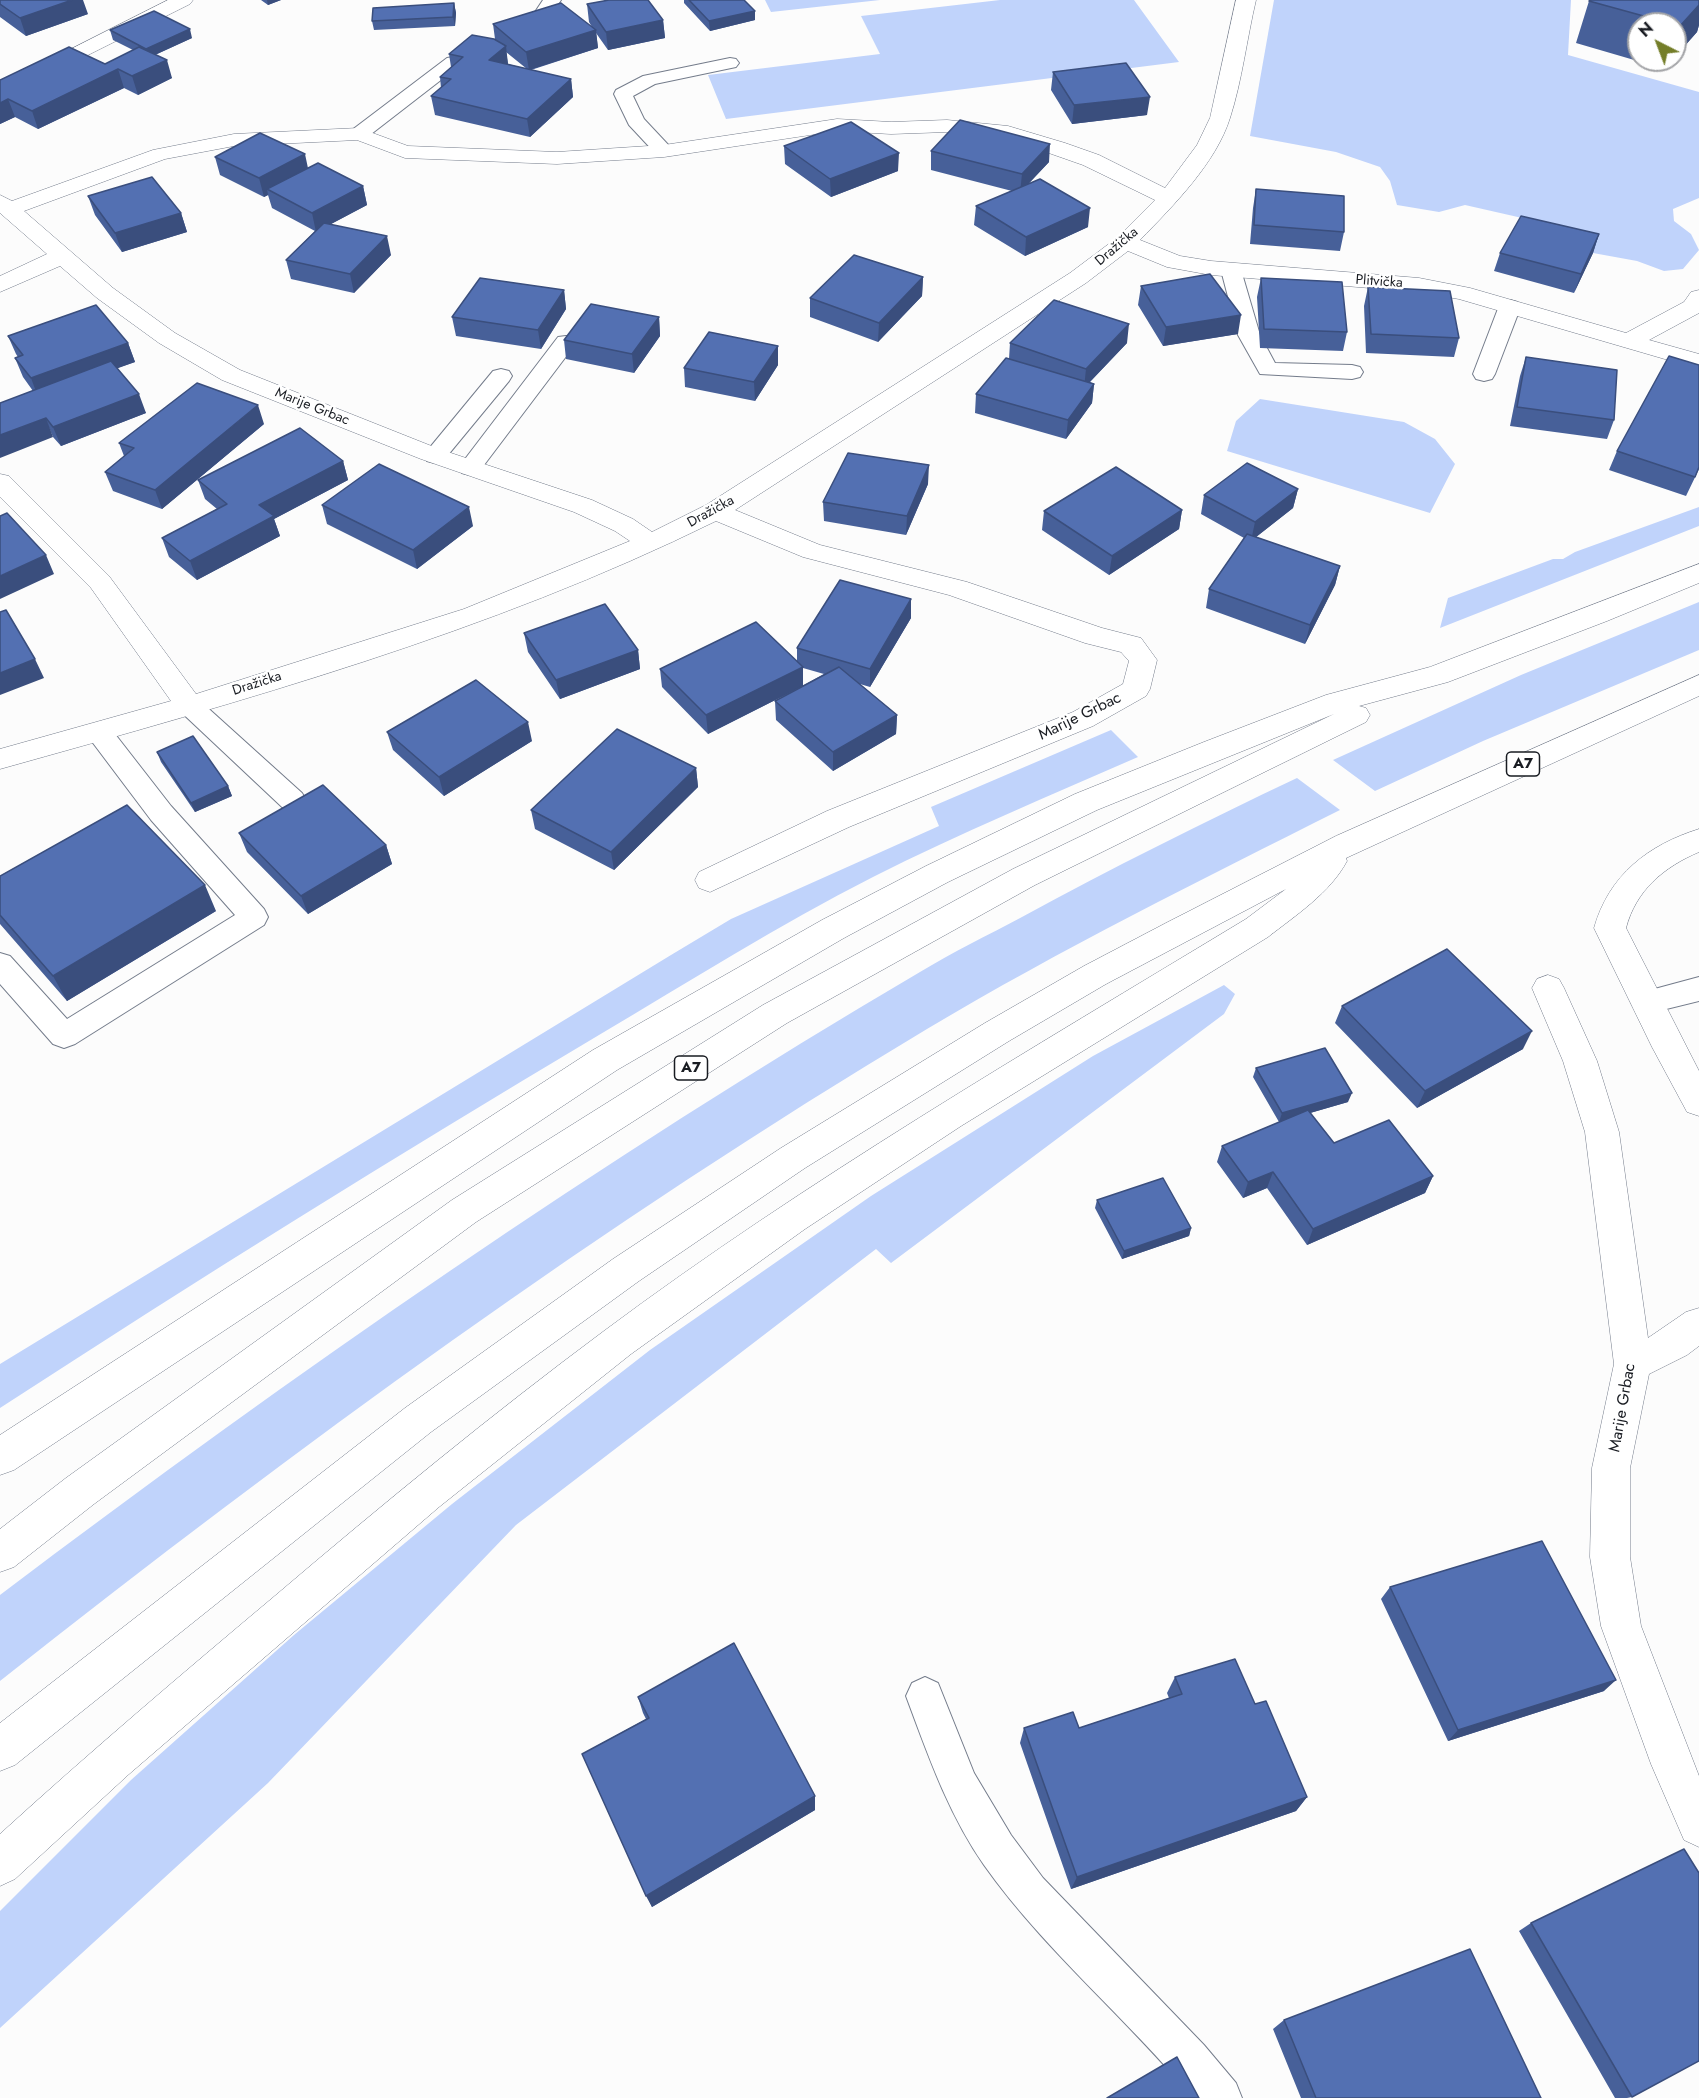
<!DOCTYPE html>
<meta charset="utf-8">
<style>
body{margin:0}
#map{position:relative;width:1699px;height:2098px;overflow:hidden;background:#fcfcfc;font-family:Jost,sans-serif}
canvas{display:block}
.north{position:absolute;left:1627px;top:12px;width:60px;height:60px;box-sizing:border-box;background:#fff;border:2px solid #a3a4a7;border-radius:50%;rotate:318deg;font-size:16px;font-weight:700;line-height:24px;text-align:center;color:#191c22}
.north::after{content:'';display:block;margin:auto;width:21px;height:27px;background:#747e29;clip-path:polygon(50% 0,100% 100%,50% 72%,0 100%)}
</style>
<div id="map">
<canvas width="1699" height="2098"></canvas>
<div class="north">N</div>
</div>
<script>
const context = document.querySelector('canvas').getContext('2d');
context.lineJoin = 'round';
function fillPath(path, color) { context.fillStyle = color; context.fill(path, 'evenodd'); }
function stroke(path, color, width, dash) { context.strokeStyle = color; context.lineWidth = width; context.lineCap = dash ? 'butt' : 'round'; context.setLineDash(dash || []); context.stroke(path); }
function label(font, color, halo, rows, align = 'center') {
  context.font = font + ' Jost,sans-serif'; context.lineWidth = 5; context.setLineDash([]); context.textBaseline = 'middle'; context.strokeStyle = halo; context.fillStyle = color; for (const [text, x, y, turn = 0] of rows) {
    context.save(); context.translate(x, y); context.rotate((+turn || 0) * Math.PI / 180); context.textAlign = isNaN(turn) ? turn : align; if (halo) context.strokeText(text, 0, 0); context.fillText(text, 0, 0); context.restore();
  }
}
fillPath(new Path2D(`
 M765,0H880L771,12Z
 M1000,0H1134L1179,62L726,119L708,75L880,54L861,16Z
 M1274,0H1571L1568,55L1699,92V198L1673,209L1674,221L1691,234L1699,250L1683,269L1664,271L1637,261L1593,253L1597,235L1465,205L1439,212L1397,205L1390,181L1380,167L1336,152L1250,136Z
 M1260,399L1404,422L1435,439L1455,464L1430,513L1227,451L1236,421Z
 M1699,507V526L1440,628L1448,598L1553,559H1563L1575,552Z
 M1699,602V650L1483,741L1375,791L1333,760L1521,675Z
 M1111,730L1138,757C1049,796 960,833 873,877C779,925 690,981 599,1035C397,1155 197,1280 0,1408V1364L671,955L731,919L939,826L931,807Z
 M1297,778L1340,810C1201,880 1061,949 927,1029C603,1223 296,1447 0,1681V1595C295,1372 600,1160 920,972C953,952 988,935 1022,917C1112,868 1204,822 1297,778Z
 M1224,985L1235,994L1224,1014L891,1263L876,1249L516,1525L268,1783L0,2028V1911L131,1780L294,1635L452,1504L650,1350L871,1196L1093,1056Z`), '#c0d3fb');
const lane = new Path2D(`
 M543,0H561L544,25H532L529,21Z
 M453,57L459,58L462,62L459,66L366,138H352L350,134L352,130L447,58Z
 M730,58L736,59L739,63L736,67L655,84L633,96L644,119L674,151L671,155H657L629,125L614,94L616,90L643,76Z
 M1231,264L1238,266L1241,270L1260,335L1275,363L1352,365L1360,367L1363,372L1360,377L1352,379L1260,374L1238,335L1221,270L1224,266Z
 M1510,300L1517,302L1521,306L1495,374L1492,379L1484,381L1476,379L1473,374L1499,306L1503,302Z
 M566,336L574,337L577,342L478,473L470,475L462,473L458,468L462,463L558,337Z
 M501,369L509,371L512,376L509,381L443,461L435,463L427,461L424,456L427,451L493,371Z
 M190,697L199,700L302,793L306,800L302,807L292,810L282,807L181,712L177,706L181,700Z
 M99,723L108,725L171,806L264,909L268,917L264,925L75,1044L64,1048L53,1044L0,984V953L10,956L67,1019L235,915L151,820L90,739L86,732L90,725Z
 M1699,977V1001L1646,1014L1636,1010L1631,1002L1636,994Z
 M925,1677L938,1683L974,1773L1011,1835L1043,1878L1204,2045L1236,2083L1242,2098H1193C1127,2018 1044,1950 984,1865C948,1813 928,1755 906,1696L912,1683Z`);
const street = new Path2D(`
 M168,0H193L190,4L0,99V85Z
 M1236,0H1256C1247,38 1242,81 1230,118C1216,163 1173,206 1140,240L1180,256L1211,261L1419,278L1470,288L1626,333L1684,302L1691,292L1699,290V313L1649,340L1699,354V369L1459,299L1419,292L1211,275L1167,267L1128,251L1086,283L735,510L820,545L967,582L1102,628L1141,638L1157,660L1150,689L1146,696L1093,726L849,827L710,892L699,888L695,880L699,872L827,811L1073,712L1123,684L1129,661L1121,652L1085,643L949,595L803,557L716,521C489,633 243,701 0,769V749L171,701L91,588L0,497V474L9,476L109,576L196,694L464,609L630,541L615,531L574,512L421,459L222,380L159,343L97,298L60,266L0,292V276L47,254L0,213V195L12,201L153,150L234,134L359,128L408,146L557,152L664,145L837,119L891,122L947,120L1008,126L1065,143L1099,155L1165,188L1197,145L1210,118ZM837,131L891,134L947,132L1006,138L1083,165L1155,200L1118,237L1070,273L706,505L652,532L633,519L592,500L439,449L240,370L175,333L113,288L24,211L165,159L234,146L357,140L405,158L557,164L664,157Z
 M1699,829V852C1664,867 1636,890 1626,928L1699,1071V1116L1687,1112L1652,1047L1594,928C1609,875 1648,845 1699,829Z
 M1548,975L1559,979L1564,988L1597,1061L1619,1132L1648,1338L1686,1312L1699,1308V1346L1687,1355L1649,1374L1630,1468V1557L1641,1626L1699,1776V1847L1684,1840L1651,1764L1601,1626L1590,1557L1592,1468L1614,1364L1585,1132L1563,1061L1532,988L1537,979Z`);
const highway = new Path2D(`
 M1699,564V583L1607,621L1448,682L1359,706L1366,708L1370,715L1366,722L1035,885L787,1023L476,1222L94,1504L14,1567L0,1572V1529L66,1478L452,1200L763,1005L1013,869L1334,714L1097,810L948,882L844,938L617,1070L14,1470L0,1475V1435L593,1050L822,920L926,866L1075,794L1204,742L1326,695L1430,667Z
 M1699,675V696L1346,858L1347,861C1330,893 1296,915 1268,937L961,1126L805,1229L631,1354L439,1507L128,1775L15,1879L0,1886V1834C90,1752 183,1673 276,1595C383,1504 491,1415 604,1331C808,1179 1028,1051 1246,919L1286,889L1106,984L1009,1041L805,1168L639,1281L431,1432L15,1765L0,1771V1723L405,1408L613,1259L781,1148L985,1023L1084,966L1166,923L1336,836Z`);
stroke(lane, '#747c8b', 2);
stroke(street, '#747c8b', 1);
stroke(highway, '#747c8b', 1);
fillPath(lane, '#fff');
fillPath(street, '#fff');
fillPath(highway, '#fff');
fillPath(new Path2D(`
 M0,0L88,14L26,36L0,17Z
 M261,0H281L268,5Z
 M684,0H744L755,11V20L710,31L684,3Z
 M1699,0V25L1697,32L1675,57V24H1639V60H1672L1665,69L1576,43L1589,1Z
 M454,3L456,13L455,26L374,30L372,21Z
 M587,4L663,20L665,38L608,50L596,33L598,48L531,70L571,79L573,97L530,137L435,115L431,96L441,88L440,77L451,67L449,54L495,39L493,24L592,27L589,22ZM506,52L527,69L508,64Z
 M110,30L192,38L155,55L172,78L138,95L124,88L38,129L15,117L0,124V80L105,64L133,50L113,40Z
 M1053,72L1147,115L1072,124L1051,90Z
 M784,146L898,171L831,197L785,164Z
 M931,151L1049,162L1028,184L1088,227L1025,256L974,225L976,206L1012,191L931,170Z
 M215,157L308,168L363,186L367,205L331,224L391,255L354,293L291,279L286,260L315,231L272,208L268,195L264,197L220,175Z
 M1256,189L1344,232L1340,251L1250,244L1253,208Z
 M88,196L181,213L187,232L122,252L95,215Z
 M1599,234L1593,253L1574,293L1494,271L1500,253Z
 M923,277L922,296L878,342L810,317V298Z
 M1261,278L1347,332L1343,351L1260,348L1257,297Z
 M1141,286L1238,334L1163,346L1138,305Z
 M1368,287L1459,338L1454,357L1366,353L1364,306Z
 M564,290L566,309L541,349L456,336L452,317Z
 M659,317L660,336L634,373L566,359L564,340Z
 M8,336L128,343L135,362L117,368L146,413L61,446L53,437L33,391L23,377L15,358L18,357L16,354Z
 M1010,343H1127L1090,382L1094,384L1092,403L1066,439L975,413L976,394L1009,359Z
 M778,346V365L755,401L685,387L684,368Z
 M1526,357L1614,420L1607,439L1510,426L1520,376Z
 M1699,365V469L1686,496L1609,470L1617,451Z
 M264,424L162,509L113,491L105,472L124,456L119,443Z
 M343,461L348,480L274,519L280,536L197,580L169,557L162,538L217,509L205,499L198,480Z
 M928,484L906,535L824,521L823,502Z
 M1298,489L1293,508L1256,537L1340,566L1335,585L1305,644L1206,608L1209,589L1244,538L1201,514L1204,495Z
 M322,505L473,526L417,569L327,524Z
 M1182,510L1179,529L1109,575L1042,530L1044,511Z
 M911,599V618L870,687L860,684L897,715L896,734L833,771L776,720L775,701L824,674L803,668V686L708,734L662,687L660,669L797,662V648Z
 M524,633L638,650L640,669L560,699L528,652Z
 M387,732L532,741L444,796L393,750Z
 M157,752L228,786L232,796L195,812L161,762Z
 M696,768L698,787L614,870L535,829L531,810Z
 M239,833L386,845L392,864L308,914L247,852Z
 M0,876L216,911L67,1001L0,924Z
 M1342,1006L1523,1049L1417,1108L1335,1023Z
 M1256,1068L1348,1102L1310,1113L1334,1143L1433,1176L1425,1193L1307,1245L1267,1188L1243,1198L1217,1162L1222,1146L1279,1122L1253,1077Z
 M1097,1200L1191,1228L1189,1236L1122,1259L1095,1208Z
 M1390,1587L1604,1691L1448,1741L1381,1599Z
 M1175,1677L1255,1704L1307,1797L1296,1811L1071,1889L1020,1743L1024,1728H1079L1169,1698L1167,1693Z
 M638,1697L815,1810L652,1907L582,1754L646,1719L643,1713Z
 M1531,1923L1632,2097L1627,2098H1615L1519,1931Z
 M1284,2020L1541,2098H1301L1273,2029Z`), '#476099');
fillPath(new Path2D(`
 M72,0H83L88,14L26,36L20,18Z
 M267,0H281L268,5Z
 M454,3L456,13L455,26L453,17Z
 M1699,5V25L1697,32L1675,57V41L1680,26Z
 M755,11V20L710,31L709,21Z
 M663,20L665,38L608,50L606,32Z
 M190,29L192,38L148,58L146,49Z
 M596,30L598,48L529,70L526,52Z
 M506,46L508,64L492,78L489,60Z
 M167,60L172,78L138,95L132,76Z
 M1668,60H1672L1665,69Z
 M118,69L124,88L38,129L32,111Z
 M571,79L573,97L530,137L527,119Z
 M1150,97L1147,115L1072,124L1074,105Z
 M8,99L15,117L0,124V103Z
 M1050,144L1049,162L1020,193L1022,174Z
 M899,153L898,171L831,197L830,179Z
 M305,154L309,173L267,189L268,195L264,197L259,178Z
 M363,186L367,205L316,232L312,213Z
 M1090,208L1088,227L1025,256L1026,237Z
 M181,213L187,232L122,252L115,233Z
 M1599,234L1593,253L1574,293L1581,274Z
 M387,236L391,255L354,293L350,274Z
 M923,277L922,296L878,342L879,323Z
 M564,290L566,309L541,349L538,330Z
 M1241,315L1238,334L1163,346L1166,327Z
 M659,317L660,336L634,373L632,354Z
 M1129,324L1127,343L1084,388L1086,369Z
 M128,343L135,362L38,397L31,378Z
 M778,346V365L755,401L754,382Z
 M1094,384L1092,403L1066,439L1068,420Z
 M139,394L146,413L61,446L53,427Z
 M258,405L264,424L162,509L155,490Z
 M46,418L53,437L0,458V435Z
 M343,461L348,480L274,519L280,536L197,580L190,561L259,505Z
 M929,465L928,484L906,535L907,516Z
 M1298,489L1293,508L1251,541L1255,522Z
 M469,507L473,526L417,569L413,550Z
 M1182,510L1179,529L1109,575L1112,556Z
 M46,555L54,574L0,599V576Z
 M1340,566L1335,585L1305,644L1310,625Z
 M911,599V618L870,687V669Z
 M638,650L640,669L560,699L556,680Z
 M35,659L44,678L0,695V673Z
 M803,667V686L708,734L706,715Z
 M897,715L896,734L833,771V752Z
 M528,722L532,741L444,796L439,777Z
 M696,768L698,787L614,870L611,852Z
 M228,786L232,796L195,812L191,803Z
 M386,845L392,864L308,914L301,896Z
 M205,885L216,911L67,1001L53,976Z
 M1532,1031L1523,1049L1417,1108L1425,1091Z
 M1352,1093L1348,1102L1279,1122L1282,1113Z
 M1273,1172L1267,1188L1243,1198L1248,1182Z
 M1433,1176L1425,1193L1307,1245L1313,1229Z
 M1191,1228L1189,1236L1122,1259L1124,1251Z
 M1616,1680L1604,1691L1448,1741L1458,1730Z
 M815,1796V1810L652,1907L646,1896Z
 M1307,1797L1296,1811L1071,1889L1077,1877Z`), '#3a4e7d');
const building = new Path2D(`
 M0,0H72L20,18L0,4Z
 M609,0H648L663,20L606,32L587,4Z
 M689,0H744L755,11L709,21Z
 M1590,0H1699V5L1680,26L1589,1Z
 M454,3L453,17L372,21L373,8Z
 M561,3L596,30L526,52L493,24Z
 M154,11L190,29L146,49L110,30Z
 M472,35L494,39L506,46L489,60L571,79L527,119L431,96L451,79L440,77L463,57L449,54Z
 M69,47L105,64L139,47L167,60L132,76L118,69L32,111L8,99L0,103V80Z
 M1126,63L1150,97L1074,105L1053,72Z
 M960,120L1050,144L1022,174L931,151Z
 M851,122L899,153L830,179L784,146Z
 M260,133L305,154L259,178L215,157Z
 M318,163L363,186L312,213L267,189Z
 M152,177L181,213L115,233L88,196Z
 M1040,179L1090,208L1026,237L976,206Z
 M1256,189L1344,196V232L1254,225Z
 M1521,216L1599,234L1581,274L1500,253Z
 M324,223L387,236L350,274L286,260Z
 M854,255L923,277L879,323L810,298Z
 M1210,274L1241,315L1166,327L1141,286Z
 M480,278L564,290L538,330L452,317Z
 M1261,278L1342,282L1347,332L1264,329Z
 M1368,287L1450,291L1459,338L1371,334Z
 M1054,300L1129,324L1086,369L1010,343Z
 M591,304L659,317L632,354L564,340Z
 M96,305L128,343L31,378L15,358L23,355L8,336Z
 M709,332L778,346L754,382L684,368Z
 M1669,356L1699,365V467L1695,477L1617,451Z
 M1526,357L1617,370L1614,420L1517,407Z
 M1006,358L1094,384L1068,420L976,394Z
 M111,361L139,394L53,427L46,418L0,435V403Z
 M197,383L258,405L155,490L105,472L134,448L119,443Z
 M300,428L343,461L259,505L274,516L190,561L162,538L227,504L198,480Z
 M848,453L929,465L907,516L823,502Z
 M1247,463L1298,489L1255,522L1204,495Z
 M379,464L469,507L413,550L322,505Z
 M1116,467L1182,510L1112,556L1044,511Z
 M7,513L46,555L0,576V516Z
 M1247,534L1340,566L1310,625L1209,589Z
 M840,580L911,599L870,669L797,648Z
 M605,604L638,650L556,680L524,633Z
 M6,610L35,659L0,673V612Z
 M756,622L803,667L706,715L660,669Z
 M839,667L897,715L833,752L775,701Z
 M476,680L528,722L439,777L387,732Z
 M617,729L696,768L611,852L531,810Z
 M193,736L228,786L191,803L157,752Z
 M323,785L386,845L301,896L239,833Z
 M127,805L205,885L53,976L0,915V876Z
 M1447,949L1532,1031L1425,1091L1342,1006Z
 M1325,1048L1352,1093L1282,1113L1256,1068Z
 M1308,1110L1334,1143L1389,1120L1433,1176L1313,1229L1273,1172L1248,1182L1222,1146Z
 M1163,1178L1191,1228L1124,1251L1097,1200Z
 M1542,1541L1616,1680L1458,1730L1390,1587Z
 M734,1643L815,1796L646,1896L582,1754L649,1718L638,1697Z
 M1235,1659L1255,1704L1266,1701L1307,1797L1077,1877L1024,1728L1073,1712L1079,1728L1182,1694L1175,1677Z
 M1684,1849L1699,1873V2061L1632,2097L1531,1923Z
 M1470,1949L1541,2098H1316L1284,2020Z
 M1177,2057L1199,2098H1107Z`);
fillPath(building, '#5370b2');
stroke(building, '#3a4e7d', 1.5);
label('14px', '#191c22', '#fff', [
 ["Dražička",1117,247,-40],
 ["Plitvička",1379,282,4],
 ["Marije Grbac",312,407,22],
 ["Dražička",711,512,-29],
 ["Dražička",257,684,-18]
]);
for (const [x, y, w] of [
 [1523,764,33],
 [691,1068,33]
]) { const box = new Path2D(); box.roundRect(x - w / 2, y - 12, w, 24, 4.5); context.fillStyle = '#fff'; context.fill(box); stroke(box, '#191c22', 1.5); }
label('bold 15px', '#191c22', null, [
 ["A7",1523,764],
 ["A7",691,1068]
]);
label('16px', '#191c22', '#fff', [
 ["Marije Grbac",1080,717,-26],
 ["Marije Grbac",1623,1408,-80]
]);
</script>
